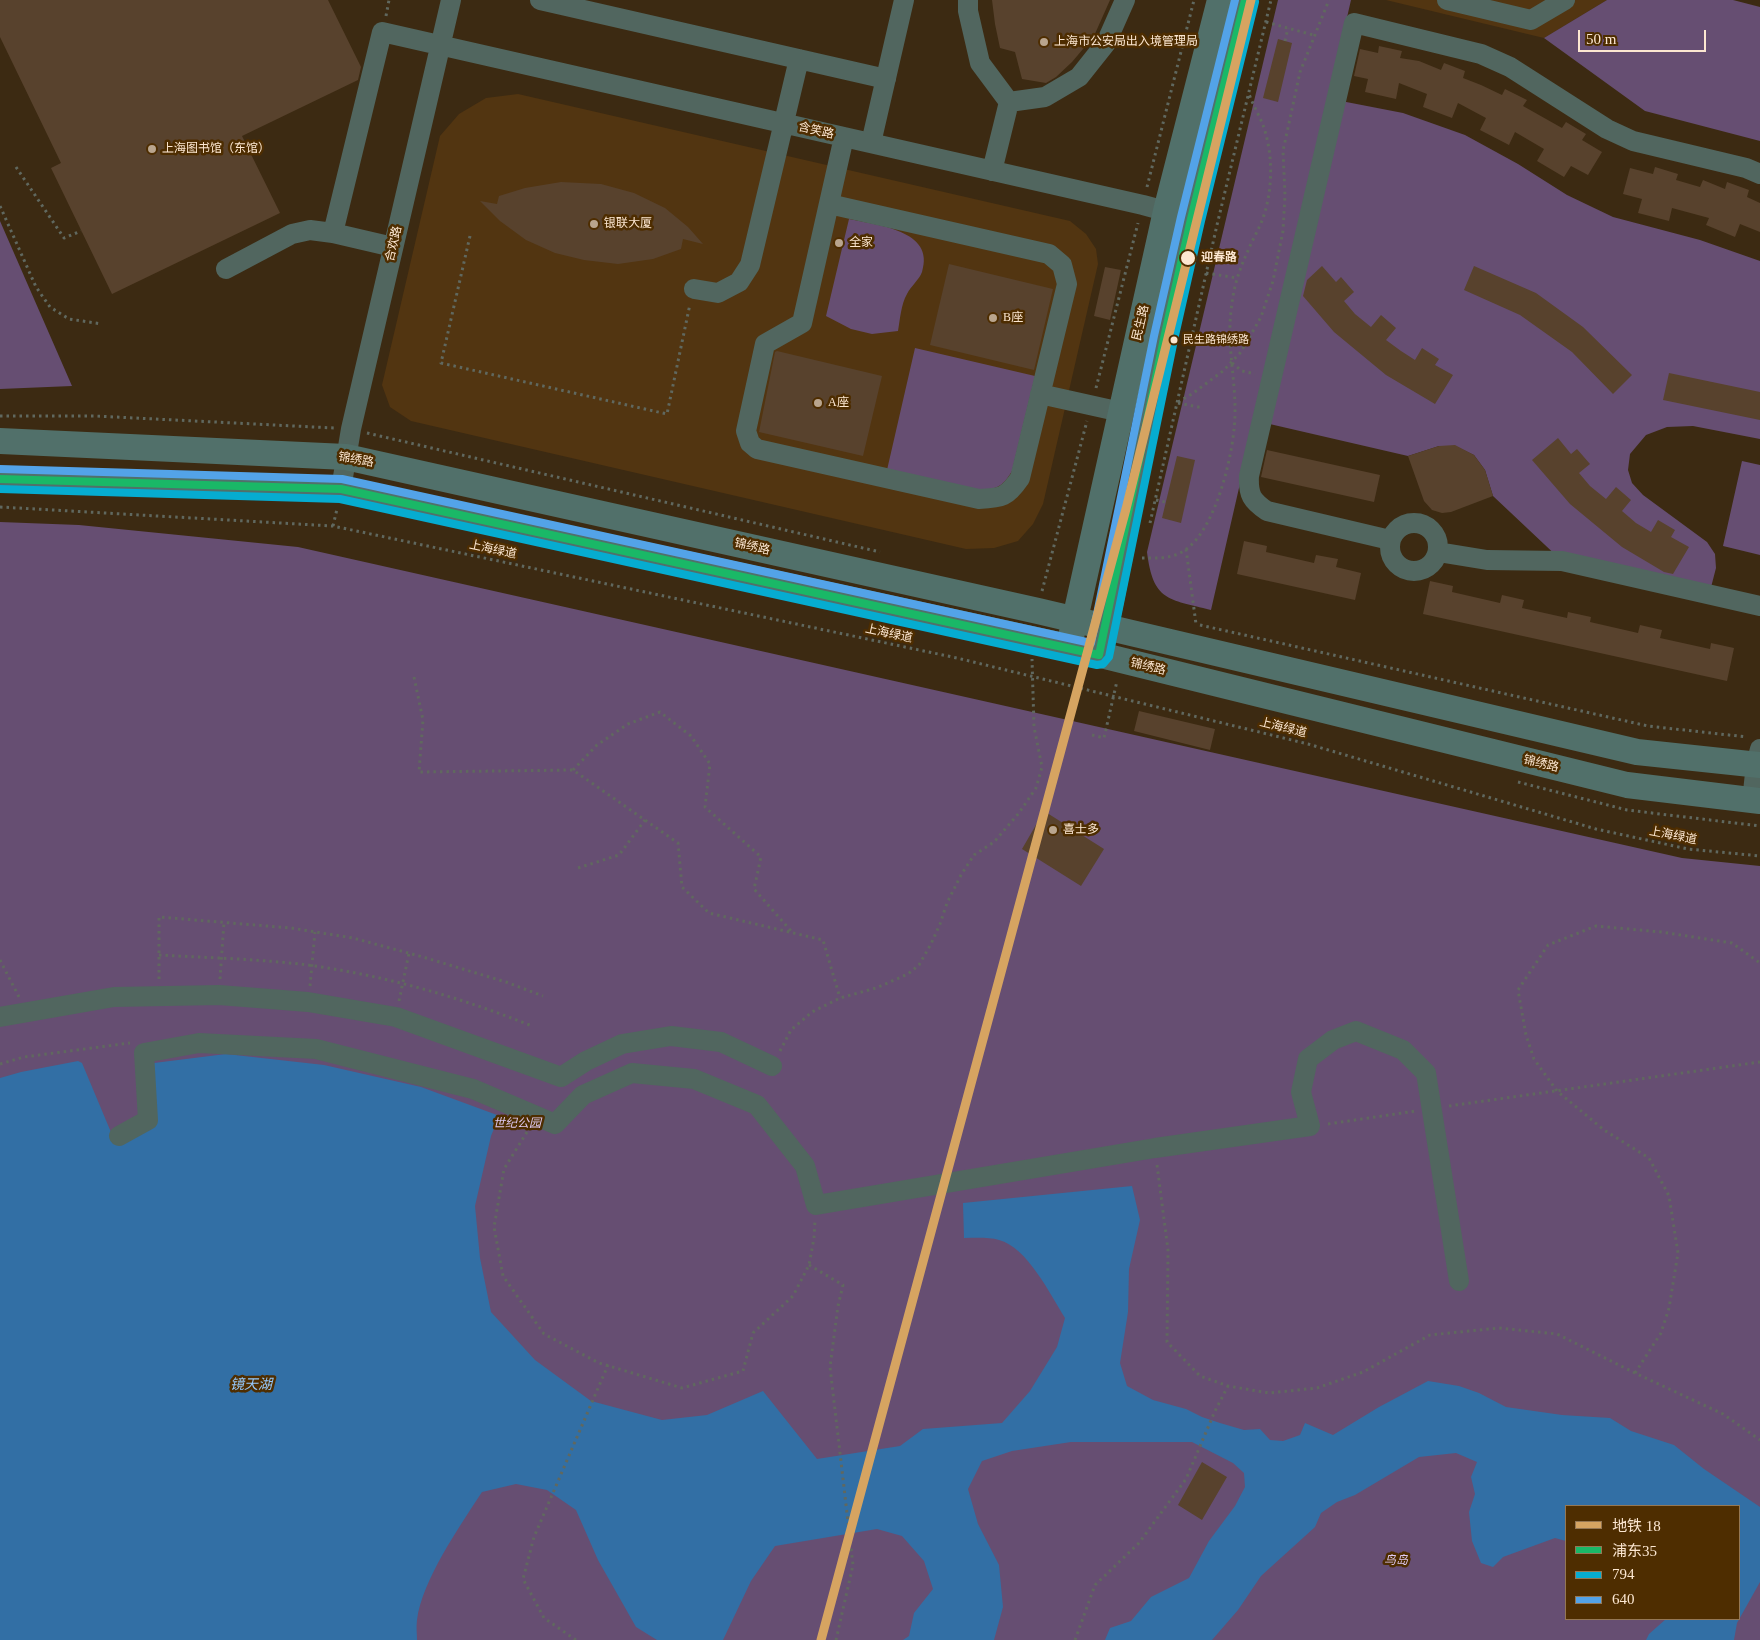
<!DOCTYPE html>
<meta charset="utf-8">
<style>
body{margin:0}
#map{position:relative;width:1760px;height:1640px;overflow:hidden;background:#3c2a12;font-family:"Times New Roman","Noto Sans SC",serif}
canvas{display:block}
.legend{position:absolute;left:1565px;top:1505px;width:175px;height:115px;box-sizing:border-box;background:#4e2d00;border:1px solid #947754;margin:0;padding:6px 9px;list-style:none;font-size:15px;color:#fce7d1}
.legend li{display:flex;align-items:center;gap:10px;height:25px}
.legend b{width:25px;border:1px solid #947754}
.scale{position:absolute;left:1578px;top:30px;width:128px;height:22px;box-sizing:border-box;border:2px solid #fce7d1;border-top:0;padding-left:6px;font-size:15px;line-height:18px;white-space:nowrap;color:#fce7d1;-webkit-text-stroke:4px #4e2d00;paint-order:stroke}
</style>
<div id="map">
<canvas width="1760" height="1640"></canvas>
<ul class="legend">
<li><b style="height:6px;background:#d6a461"></b>地铁 18</li>
<li><b style="height:6px;background:#1ab867"></b>浦东35</li>
<li><b style="height:6px;background:#06acd0"></b>794</li>
<li><b style="height:6px;background:#53a3e8"></b>640</li>
</ul>
<div class="scale">50 m</div>
</div>
<script>
const context = document.querySelector('canvas').getContext('2d');
context.lineJoin = 'round';
function fillPath(path, color) { context.fillStyle = color; context.fill(path, 'evenodd'); }
function stroke(path, color, width, dash) { context.strokeStyle = color; context.lineWidth = width; context.lineCap = dash ? 'butt' : 'round'; context.setLineDash(dash || []); context.stroke(path); }
function label(font, color, halo, rows, align = 'center') {
  context.font = font + ' "Times New Roman","Noto Sans SC",serif'; context.lineWidth = 5; context.setLineDash([]); context.textBaseline = 'middle'; context.strokeStyle = halo; context.fillStyle = color; for (const [text, x, y, turn = 0] of rows) {
    context.save(); context.translate(x, y); context.rotate((+turn || 0) * Math.PI / 180); context.textAlign = isNaN(turn) ? turn : align; if (halo) context.strokeText(text, 0, 0); context.fillText(text, 0, 0); context.restore();
  }
}
fillPath(new Path2D(`
 M1386,0H1607L1544,38Z
 M518,94L1070,221L1086,234L1096,249L1098,264L1043,504L1033,524L1018,541L994,548L966,549L411,421L390,407L382,385L440,136L459,114L486,98Z`), '#523511');
fillPath(new Path2D(`
 M1278,0H1351L1211,610C1168,599 1153,601 1147,552Z
 M1607,0H1733L1760,7V141L1645,111L1544,38Z
 M1336,100L1403,113L1465,135L1518,164L1567,195L1613,217L1700,240L1760,261V439L1693,426L1667,427L1646,435L1630,454L1628,470L1632,483L1643,495L1707,542L1715,554L1716,568L1709,595L1562,561L1493,496L1485,470L1474,455L1455,446H1439L1408,456L1261,422Z
 M849,219C876,225 936,230 922,272C919,280 911,286 907,294C901,304 900,320 898,331L872,334L851,329L826,316Z
 M0,221L72,386L0,389Z
 M915,348L1035,376L1012,471C1003,486 998,489 980,490L887,470Z
 M1742,461L1760,465V555L1723,546Z
 M0,522L79,525L298,547L1682,858L1760,866V1640H0ZM1566,1506H1739V1619H1566Z`), '#664e72');
fillPath(new Path2D(`
 M226,1054L324,1065L421,1087L497,1115L498,1119L491,1136L475,1206L480,1258L491,1312L535,1360L591,1401L662,1420L707,1415L763,1391L817,1459L900,1446L923,1429L1002,1423L1030,1391L1057,1347L1065,1318C1050,1294 1027,1247 999,1240C989,1237 975,1238 964,1238L963,1203L1132,1186L1140,1220L1129,1269L1128,1312L1120,1363L1127,1386L1153,1400L1186,1409L1202,1417L1220,1423L1244,1430L1260,1429L1270,1440L1283,1441L1300,1435L1305,1423L1333,1435L1379,1407L1428,1381L1459,1386L1479,1393L1506,1407L1562,1415L1610,1418L1631,1431L1674,1445L1704,1469L1760,1507V1582L1737,1623L1734,1640H1646L1649,1634L1666,1619H1739V1506H1566V1541L1555,1538L1503,1557L1493,1567L1481,1563L1472,1541L1469,1512L1475,1494L1471,1477L1477,1462L1456,1453L1419,1457L1355,1495L1337,1502L1321,1513L1315,1527L1261,1576L1238,1610L1212,1640H1105L1110,1628L1131,1621L1151,1597L1189,1578L1209,1541L1235,1506L1245,1487L1244,1473L1233,1463L1192,1442H1071L1012,1451L982,1461L968,1489L978,1524L999,1565L1003,1607L994,1640H903L909,1636L914,1613L933,1589L924,1561L902,1536L877,1529L775,1546L751,1581L723,1640H657L636,1627L598,1560L576,1510L547,1490L516,1484L482,1492C460,1526 422,1580 417,1620C416,1627 417,1634 417,1640H0V1078L21,1072L78,1061L82,1063L113,1137L150,1130L154,1063Z`), '#326fa5');
fillPath(new Path2D(`
 M0,0H328L361,67L358,80L242,136L280,213L112,294L51,168L61,163L0,37Z
 M992,0H1110L1094,36L1072,62L1056,77L1046,83L1022,79L1015,52L1000,48L995,24Z
 M1278,39L1292,43L1278,102L1263,98Z
 M1379,46L1402,51L1400,58L1419,61L1441,70L1444,63L1465,71L1463,78L1481,85L1502,95L1505,89L1527,100L1523,106L1562,128L1566,122L1586,134L1582,140L1602,152L1588,175L1571,166L1564,177L1537,161L1544,149L1515,132L1509,145L1480,130L1486,118L1458,103L1452,118L1423,107L1427,94L1399,83L1396,99L1365,92L1368,79L1354,76L1360,49L1378,53Z
 M1655,167L1678,174L1676,180L1700,187L1703,180L1725,189L1727,182L1749,190L1747,197L1760,203V232L1740,224L1735,237L1706,225L1709,218L1672,208L1669,221L1638,213L1642,199L1623,194L1630,168L1653,174Z
 M561,182L601,184L634,193L665,208L688,227L703,244L683,239L681,249L653,259L618,264L584,260L555,253L526,240L500,221L480,201L497,204L499,196L525,188Z
 M949,264L1053,289L1034,370L930,345Z
 M1322,266L1336,282L1341,277L1354,292L1344,301L1355,314L1371,327L1381,315L1396,328L1386,340L1401,351L1415,360L1422,348L1439,359L1435,365L1453,375L1435,404L1386,375L1334,332L1303,296L1307,280Z
 M1474,266L1536,293L1583,327L1632,375L1613,394L1572,352L1520,315L1464,290Z
 M1105,267L1121,270L1110,320L1094,316Z
 M777,351L882,376L863,456L759,432L775,352Z
 M1669,373L1760,392V420L1663,400Z
 M1558,438L1571,454L1577,449L1590,464L1579,473L1590,486L1606,499L1616,487L1631,500L1622,511L1636,523L1651,532L1658,520L1675,530L1671,537L1689,547L1673,574L1664,572L1622,547L1570,504L1532,460Z
 M1455,445L1474,455L1485,470L1493,496L1451,512L1442,513L1432,510L1424,501L1408,456L1439,446Z
 M1267,450L1380,475L1374,502L1261,477Z
 M1177,456L1195,460L1181,523L1162,518Z
 M1244,541L1267,546L1266,552L1314,563L1316,555L1338,559L1336,567L1361,573L1355,600L1237,574Z
 M1430,581L1453,586L1452,592L1500,603L1502,595L1524,600L1522,608L1567,618L1568,612L1591,617L1590,622L1638,633L1640,625L1662,630L1660,638L1710,649L1711,643L1734,648L1727,681L1423,614Z
 M1139,711L1215,729L1210,750L1134,731Z
 M1044,811L1104,849L1081,886L1022,849Z
 M1202,1462L1227,1477L1202,1520L1178,1505Z`), '#58422d');
stroke(new Path2D(`
 M386,16L389,0
 M1266,22L1313,35
 M1285,41L1288,28
 M16,167L64,238L81,231
 M1147,187L1194,0
 M0,206L36,287L50,307L69,319L102,324
 M470,236L441,363L667,414L690,304
 M1206,273L1237,278
 M1232,363L1242,371L1255,374
 M1096,388L1138,223
 M1178,402L1192,394L1223,371L1241,352L1261,317L1273,281L1283,231L1285,195L1283,151L1300,72L1329,0
 M1178,403L1203,408
 M0,416H95L334,428
 M367,433L880,552
 M1156,500L1165,502
 M0,507L333,526L957,658L1308,744L1596,829L1688,849L1760,856
 M1150,523L1217,225L1271,0
 M333,526L337,509
 M1186,549L1196,624
 M1142,558C1155,558 1168,559 1180,553C1216,536 1236,447 1235,409C1235,377 1227,344 1231,311C1233,290 1238,272 1247,253C1252,240 1260,228 1264,215C1273,187 1273,153 1263,125C1259,115 1253,105 1249,94
 M1042,591L1087,421
 M1200,625L1648,726L1747,737
 M414,677L423,720L419,772L573,770L678,843L682,887L709,913L823,940L840,998
 M1092,735L1104,738L1117,681
 M573,770L597,745L628,724L660,712L691,736L710,764L705,807L761,857L754,889L792,932
 M1518,782L1627,810L1760,826
 M578,868L619,855L645,820
 M159,955C211,958 264,959 315,966C390,977 462,998 532,1026
 M0,960L19,997
 M159,979V917L291,928L353,938L423,957L506,982L543,996
 M220,979L224,922
 M310,986L315,932
 M399,1001L409,953
 M780,1051L791,1030L812,1012L840,998L876,988L908,974L919,965L931,944L940,924L947,903L961,875L974,855L994,842L1019,813L1036,788L1042,767L1034,727L1032,659
 M0,1064L24,1057L130,1043
 M1449,1106L1760,1062
 M1328,1124L1416,1111
 M527,1132L504,1169L494,1227L503,1276L544,1334L599,1363L682,1388L743,1371L753,1333L793,1296L809,1265L814,1238L815,1221
 M1157,1165L1168,1250L1167,1342L1200,1376L1228,1386L1269,1393L1317,1388L1363,1372L1430,1335L1499,1328L1557,1334L1635,1373L1723,1414L1760,1440
 M809,1265L843,1285L838,1306L830,1367L853,1565L836,1640
 M1635,1373L1661,1333L1669,1308L1678,1253L1669,1196L1649,1158L1604,1130L1557,1091L1534,1059L1526,1035L1518,990L1548,945L1596,926L1661,932L1732,943L1760,963
 M576,1640L544,1618L523,1579L534,1537L608,1365
 M1075,1640L1095,1585L1139,1543L1186,1479L1215,1411L1228,1386`), '#60685f', 3, [2.5, 4]);
stroke(new Path2D(`
 M540,0L886,79
 M968,0V11L980,63L1009,102
 M1447,0L1531,20L1565,0
 M1009,102L1045,97L1079,77L1106,43L1125,0
 M871,143L904,0
 M992,171L1009,102
 M829,204L1049,254L1062,265L1067,284L1020,478C1007,497 1002,498 979,499L757,449L750,443L746,431L765,344L802,323L844,137
 M393,247L333,233L382,32L1143,205L1180,215
 M226,269L292,234L310,230L333,233
 M694,289L718,293L739,282L750,265L799,59
 M1040,394L1121,412
 M341,489L351,429L451,0
 M1390 547a24 24 0 1 1 48 0a24 24 0 1 1-48 0Z
 M1390,540L1267,511C1252,501 1248,495 1249,476L1354,23L1481,54L1510,67L1607,129L1633,141L1746,168L1760,174
 M1438,552L1487,560L1562,561L1760,606
 M1752,801L1756,764L1760,749
 M0,1017L114,997L219,995L308,1002L396,1017L561,1077L586,1061L622,1044L671,1036L721,1042L772,1066
 M119,1136L148,1120L144,1053L199,1043L316,1049L473,1089L555,1124L583,1095L632,1073L694,1079L757,1105L805,1166L816,1205L1155,1148L1310,1126L1301,1092L1308,1059L1333,1040L1356,1031L1403,1050L1426,1073L1459,1281`), '#51665f', 20);
stroke(new Path2D(`
 M0,441L346,457L1038,611L1637,752L1760,765
 M0,479L341,489L1068,647L1627,785L1760,801
 M1071,637L1166,211L1220,0
 M1102,645L1164,338L1191,219L1245,0`), '#51706a', 26);
stroke(new Path2D(`
 M0,479L341,489L1099,655L1164,338L1191,219L1245,0`), '#1ab867', 8);
stroke(new Path2D(`
 M0,489L340,499L1097,665L1103,664L1109,657L1174,340L1201,221L1255,2`), '#06acd0', 8);
stroke(new Path2D(`
 M0,469L342,479L1091,643L1154,336L1181,217L1235,0`), '#53a3e8', 8);
stroke(new Path2D(`
 M821,1640L1126,509L1251,0`), '#d6a461', 9);
for (const [x, y, r, color] of [
 [1044,42,5,"#b9a58e"],
 [152,149,5,"#b9a58e"],
 [594,224,5,"#b9a58e"],
 [839,243,5,"#b9a58e"],
 [1188,258,8,"#fce7d1"],
 [993,318,5,"#b9a58e"],
 [1174,340,4.5,"#fce7d1"],
 [818,403,5,"#b9a58e"],
 [1053,830,5,"#b9a58e"]
]) { const dot = new Path2D(); dot.arc(x, y, r, 0, 2 * Math.PI); context.fillStyle = color; context.fill(dot); stroke(dot, '#4e2d00', 2); }
label('11px', '#fce7d1', '#4e2d00', [
 ["民生路锦绣路",1183,340]
], 'left');
label('12px', '#fce7d1', '#4e2d00', [
 ["上海市公安局出入境管理局",1054,42],
 ["上海图书馆（东馆）",162,149],
 ["银联大厦",604,224],
 ["全家",849,243],
 ["B座",1003,318],
 ["A座",828,403],
 ["喜士多",1063,830]
], 'left');
label('12px', '#fce7d1', '#4e2d00', [
 ["含笑路",816,131,13],
 ["合欢路",394,244,-77],
 ["民生路",1141,323,-77],
 ["锦绣路",356,460,10],
 ["锦绣路",752,547,13],
 ["上海绿道",493,550,12],
 ["上海绿道",889,634,12],
 ["锦绣路",1148,667,14],
 ["上海绿道",1283,728,14],
 ["锦绣路",1541,764,14],
 ["上海绿道",1673,836,11]
]);
label('bold 12px', '#fce7d1', '#4e2d00', [
 ["迎春路",1201,258]
], 'left');
label('italic 12px', '#dec9f1', '#4e2d00', [
 ["世纪公园",517,1124],
 ["鸟岛",1396,1561]
]);
label('italic 14px', '#95c8fa', '#4e2d00', [
 ["镜天湖",251,1385]
]);
</script>
